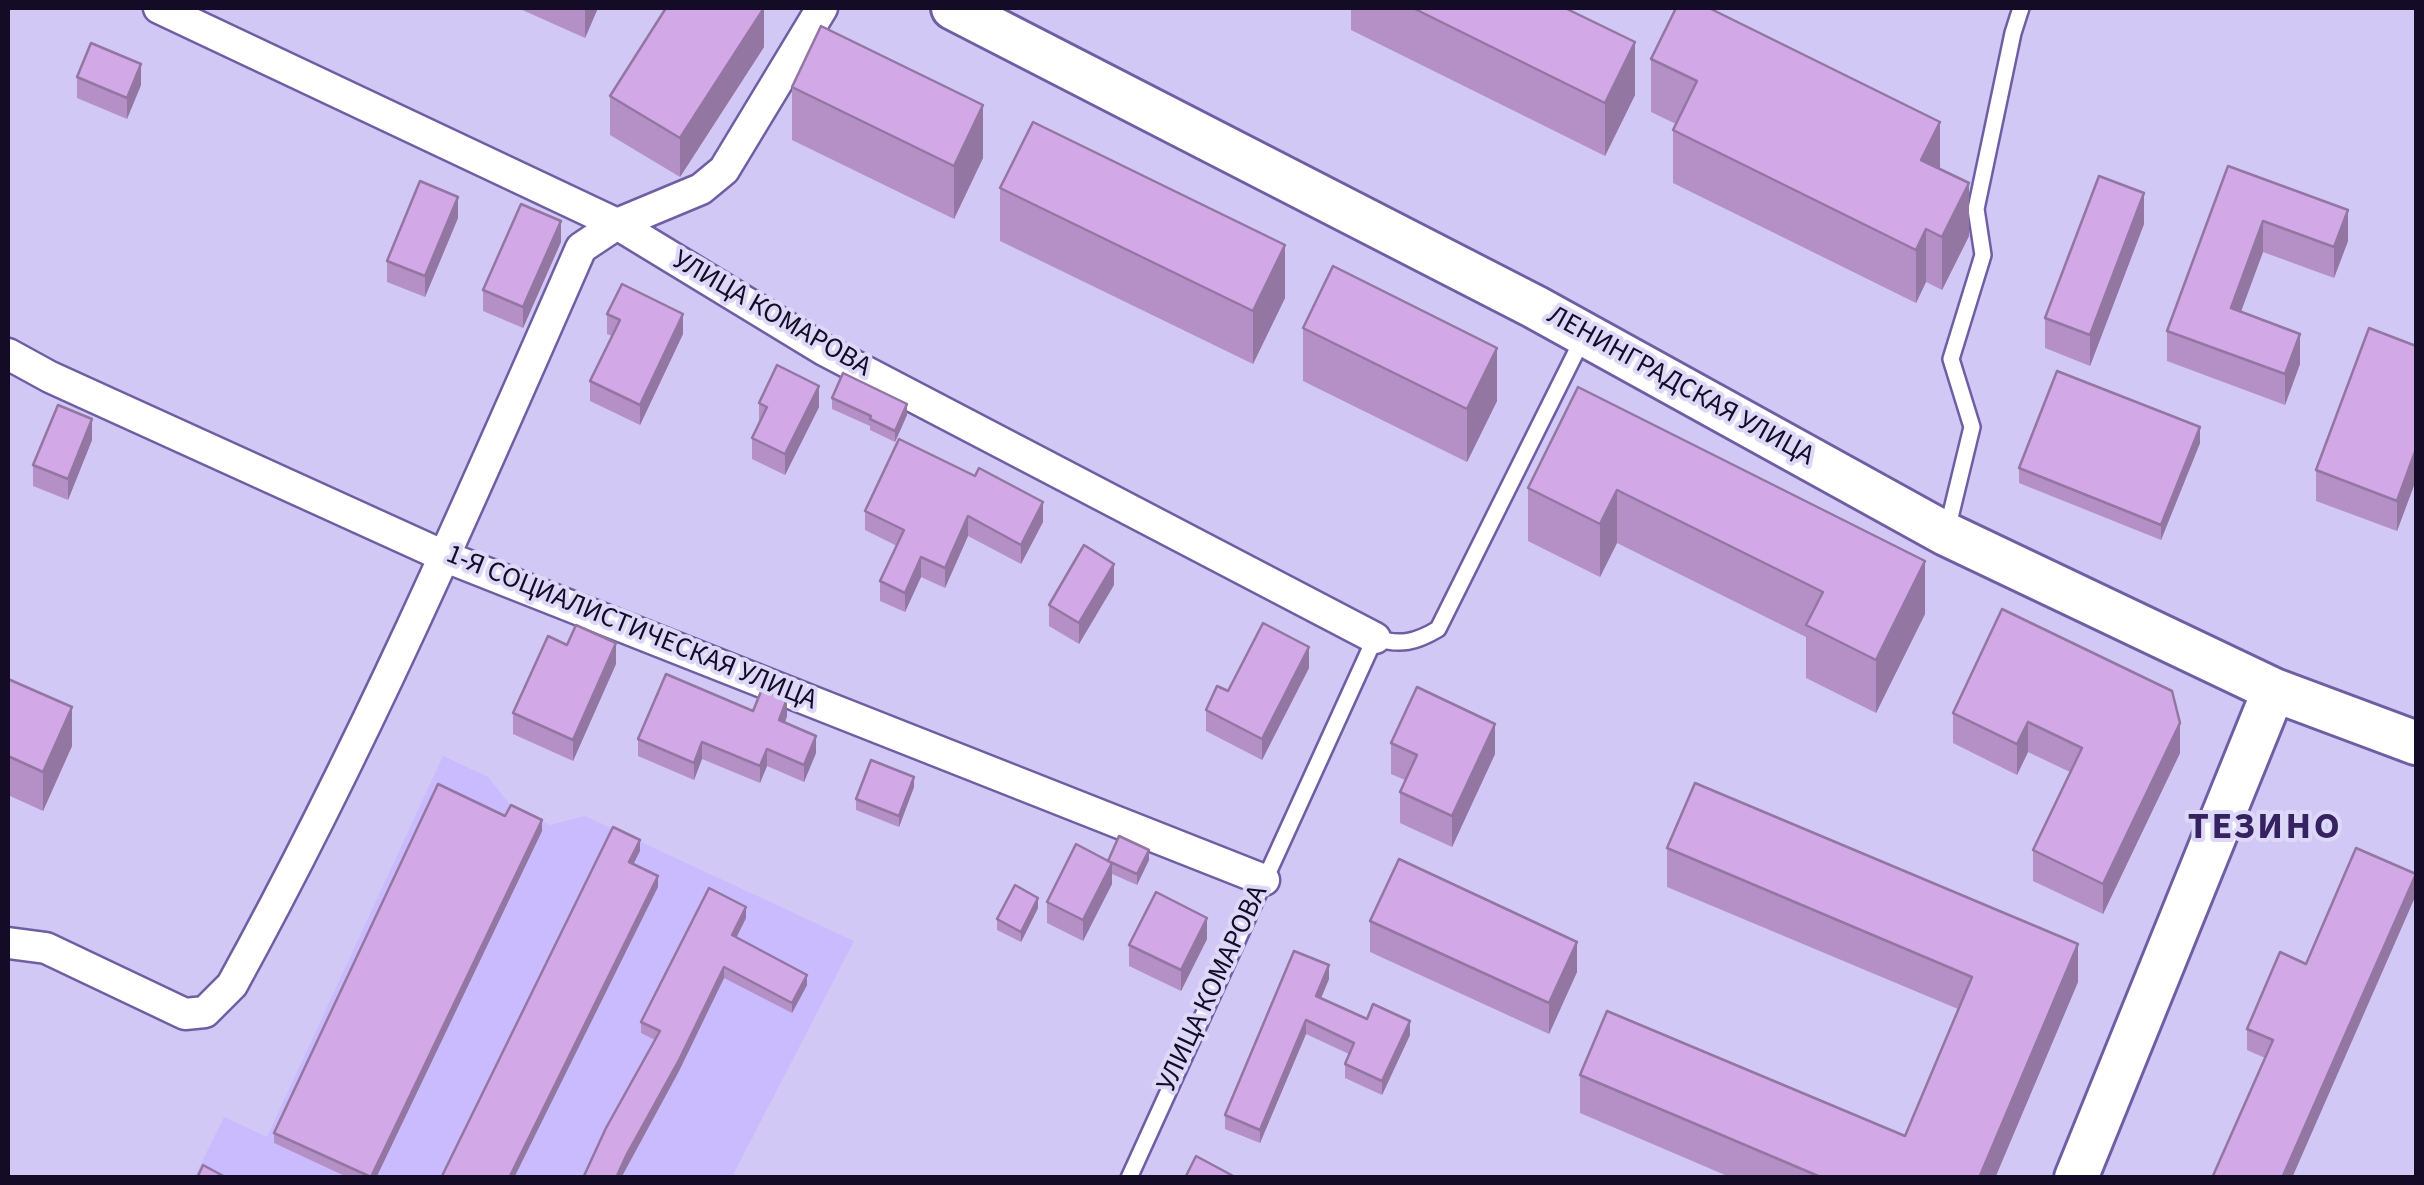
<!DOCTYPE html>
<meta charset="utf-8">
<style>
body{margin:0}
#map{position:relative;width:2424px;height:1185px;overflow:hidden;background:#d1c8f6;font-family:"Source Sans 3",sans-serif}
canvas{display:block}
.frame{position:absolute;inset:0;border:10px solid #140c27;pointer-events:none}
</style>
<div id="map">
<canvas width="2424" height="1185"></canvas>
<div class="frame"></div>
</div>
<script>
const context = document.querySelector('canvas').getContext('2d');
context.lineJoin = 'round';
function fillPath(path, color) { context.fillStyle = color; context.fill(path, 'evenodd'); }
function stroke(path, color, width, dash) { context.strokeStyle = color; context.lineWidth = width; context.lineCap = dash ? 'butt' : 'round'; context.setLineDash(dash || []); context.stroke(path); }
function label(font, color, halo, rows, align = 'center') {
  context.font = font + ' "Source Sans 3",sans-serif'; context.lineWidth = 8; context.setLineDash([]); context.textBaseline = 'middle'; context.strokeStyle = halo; context.fillStyle = color; for (const [text, x, y, turn = 0] of rows) {
    context.save(); context.translate(x, y); context.rotate((+turn || 0) * Math.PI / 180); context.textAlign = isNaN(turn) ? turn : align; if (halo) context.strokeText(text, 0, 0); context.fillText(text, 0, 0); context.restore();
  }
}
fillPath(new Path2D(`
 M443,756L488,777L515,811L550,825L585,816L854,941L732,1177L194,1178L224,1117L267,1137Z`), '#c9bbfd');
const lane = new Path2D(`
 M1947,530L1972,427L1951,359L1983,255L1976,209L2013,33L2021,8
 M1129,1178L1375,638C1401,646 1416,642 1438,629L1583,338`);
const street = new Path2D(`
 M159,8L617,224L824,350L1375,638
 M8,354L50,377L446,557L1264,880
 M8,943L46,948L185,1014L205,1012L232,985C363,747 472,497 581,248L617,224L701,189L724,170L822,8`);
const secondary = new Path2D(`
 M953,8L1535,307L1946,534L2274,690L2416,743
 M2076,1178L2274,690`);
stroke(lane, '#705ea3', 20);
stroke(street, '#705ea3', 35);
stroke(secondary, '#705ea3', 48);
stroke(lane, '#fff', 15);
stroke(street, '#fff', 30);
stroke(secondary, '#fff', 42);
fillPath(new Path2D(`
 M518,8H598L585,38Z
 M1351,8H1565L1635,95L1605,156L1351,30Z
 M764,47L680,177L610,135V96Z
 M1651,59L1940,169L1969,236L1942,290L1926,282L1916,303L1673,183V130L1676,124L1651,112Z
 M77,77L141,85L127,119L77,98Z
 M792,87L983,158L954,219L792,140Z
 M2228,166L2348,241L2334,278L2263,252L2240,312L2300,364L2285,405L2167,361V331Z
 M1000,188L1285,298L1253,364L1000,241Z
 M458,218L425,297L387,282V261Z
 M2144,224L2090,366L2045,348V318Z
 M561,242L523,328L483,311V290Z
 M607,314L683,334L640,425L590,401V381L612,336L607,334Z
 M1303,328L1497,401L1467,462L1303,381Z
 M2416,346V480L2397,531L2316,501V470Z
 M1578,387L1925,614L1876,713L1806,678V637L1617,543L1600,577L1528,541V488Z
 M832,398L907,415L895,442L870,430V426L832,409Z
 M759,403L819,407L785,475L752,459V438L759,423Z
 M92,440L68,500L33,486V465Z
 M2200,443L2161,540L2019,483V468Z
 M865,511L1043,522L1021,564L968,536L945,588L921,577L905,612L880,601V581L897,546L865,530Z
 M1114,585L1079,644L1049,626V605Z
 M2002,609L2180,753L2103,914L2033,881V850L2070,772L2028,752L2017,775L1953,743V713Z
 M616,664L573,761L513,734V713Z
 M1309,668L1262,760L1206,731V710Z
 M8,679L72,746L43,811L8,795Z
 M753,711L787,716L785,723L816,753L804,782L767,766L760,783L702,759L694,780L638,756V739Z
 M1391,743L1495,754L1452,847L1400,823V792L1405,780L1391,774Z
 M914,787L899,827L856,810V799Z
 M505,816L542,831L376,1178H349L274,1143V1133Z
 M1667,848L2078,982L1995,1178H1732L1580,1113V1075L1905,1136L1958,1009L1667,887Z
 M1149,860L1137,885L1112,874V884L1083,941L1047,923V902L1108,861Z
 M2416,895L2265,1058L2247,1050V1029L2306,964Z
 M1038,908L1021,942L997,930V919Z
 M746,918L736,938L807,985L792,1013L724,978L679,1071L621,1178H583L655,1040L641,1033V1022Z
 M1370,921L1577,972L1549,1034L1370,952Z
 M1207,939L1181,991L1129,966V945Z
 M1329,979L1321,998L1367,1019L1410,1035L1382,1095L1345,1078V1064L1349,1054L1306,1034L1260,1143L1225,1129V1115Z`), '#b590c7');
fillPath(new Path2D(`
 M585,8H598L585,38Z
 M764,8V47L680,177V138Z
 M1635,42V95L1605,156V103Z
 M141,64V85L127,119V98Z
 M983,105V158L954,219V166Z
 M1940,122V175L1921,160Z
 M1969,183V236L1942,290V237Z
 M2144,193V224L2090,366V335Z
 M458,197V218L425,297V276Z
 M2348,210V241L2334,278V247Z
 M561,221V242L523,328V307Z
 M2263,221V252L2231,339V308Z
 M1926,229V282L1916,303V250Z
 M1285,245V298L1253,364V311Z
 M683,314V334L640,425V405Z
 M2300,334V364L2285,405V374Z
 M1497,348V401L1467,462V409Z
 M819,386V407L785,475V454Z
 M907,404V415L895,442V431Z
 M92,419V440L68,500V479Z
 M2200,427V443L2161,540V525Z
 M2416,449V480L2397,531V501Z
 M1617,490V543L1600,577V524Z
 M1043,502V522L1021,564V545Z
 M968,516V536L945,588V568Z
 M921,557V577L905,612V593Z
 M1925,561V614L1876,713V660Z
 M1114,564V585L1079,644V623Z
 M616,643V664L573,761V740Z
 M1309,647V668L1262,760V739Z
 M787,699V716L779,737V720Z
 M72,707V746L43,811V772Z
 M2028,722V752L2017,775V744Z
 M2180,723V753L2103,914V884Z
 M1495,724V754L1452,847V816Z
 M816,736V753L804,782V765Z
 M702,742V759L694,780V763Z
 M767,749V766L760,783V766Z
 M914,777V787L899,827V816Z
 M542,820V831L376,1178H371Z
 M640,840V851L629,873V862Z
 M1149,850V860L1137,885V874Z
 M1112,863V884L1083,941V920Z
 M2416,874V895L2292,1178H2282Z
 M658,876V887L514,1178H509Z
 M1038,898V908L1021,942V932Z
 M746,907V918L732,946V935Z
 M1207,918V939L1181,991V970Z
 M1577,942V972L1549,1034V1003Z
 M2078,944V982L1995,1178H1979Z
 M1329,965V979L1316,1010V996Z
 M724,967V978L679,1071L621,1178H616Z
 M807,975V985L792,1013V1003Z
 M1306,1020V1034L1260,1143V1130Z
 M1410,1021V1035L1382,1095V1081Z`), '#9376a2');
const building = new Path2D(`
 M666,8H764L680,138L610,96Z
 M1413,8H1565L1635,42L1605,103Z
 M1676,8H1709L1940,122L1921,160L1969,183L1942,237L1926,229L1916,250L1673,130L1697,81L1651,59Z
 M821,26L983,105L954,166L792,87Z
 M91,43L141,64L127,98L77,77Z
 M1033,122L1285,245L1253,311L1000,188Z
 M2228,166L2348,210L2334,247L2263,221L2231,308L2300,334L2285,374L2167,331Z
 M2099,176L2144,193L2090,335L2045,318Z
 M420,181L458,197L425,276L387,261Z
 M521,204L561,221L523,307L483,290Z
 M1333,266L1497,348L1467,409L1303,328Z
 M622,284L683,314L640,405L590,381L620,320L607,314Z
 M2369,328L2416,346V449L2397,501L2316,470Z
 M777,365L819,386L785,454L752,438L767,407L759,403Z
 M2057,371L2200,427L2161,525L2019,468Z
 M843,373L907,404L895,431L870,419L871,416L832,398Z
 M1578,387L1925,561L1876,660L1806,625L1823,592L1617,490L1600,524L1528,488Z
 M58,405L92,419L68,479L33,465Z
 M899,439L975,476L979,468L1043,502L1021,545L968,516L945,568L921,557L905,593L880,581L904,530L865,511Z
 M1084,545L1114,564L1079,623L1049,605Z
 M2002,609L2172,691L2180,723L2103,884L2033,850L2082,748L2028,722L2017,744L1953,713Z
 M1263,623L1309,647L1262,739L1206,710L1217,686L1228,691Z
 M576,625L616,643L573,740L513,713L548,636L567,645Z
 M666,674L753,711L762,689L787,699L779,720L816,736L804,765L767,749L760,766L702,742L694,763L638,739Z
 M8,679L72,707L43,772L8,756Z
 M1417,687L1495,724L1452,816L1400,792L1417,755L1391,743Z
 M871,760L914,777L899,816L856,799Z
 M1695,783L2078,944L1979,1178H1823L1580,1075L1607,1011L1905,1136L1972,977L1667,848Z
 M438,784L505,816L511,805L542,820L371,1177L274,1133Z
 M613,827L640,840L629,862L658,876L509,1178H441Z
 M1119,836L1149,850L1137,874L1108,861Z
 M1076,844L1112,863L1083,920L1047,902Z
 M2356,848L2416,874L2282,1178H2212L2273,1040L2247,1029L2280,952L2306,964Z
 M1399,859L1577,942L1549,1003L1370,921Z
 M1015,885L1038,898L1021,932L997,919Z
 M709,888L746,907L732,935L807,975L792,1003L724,967L679,1060L627,1154L616,1178H583L606,1128L660,1031L641,1022Z
 M1156,892L1207,918L1181,970L1129,945Z
 M1294,951L1329,965L1316,996L1367,1019L1373,1004L1410,1021L1382,1081L1345,1064L1354,1043L1306,1020L1260,1130L1225,1115Z
 M1196,1156L1237,1178H1185Z
 M203,1165L227,1178H197Z`);
fillPath(building, '#d2a8e7');
stroke(building, '#9376a2', 2.5);
label('28px', '#140c27', '#ddd8f7', [
 ["УЛИЦА КОМАРОВА",771,315,30],
 ["ЛЕНИНГРАДСКАЯ УЛИЦА",1680,387,29],
 ["1-Я СОЦИАЛИСТИЧЕСКАЯ УЛИЦА",631,629,22],
 ["УЛИЦА КОМАРОВА",1214,989,-65]
]);
context.letterSpacing = '2.5px';
label('bold 38px', '#362261', '#ddd8f7', [
 ["ТЕЗИНО",2265,830]
]);
context.letterSpacing = '0px';
</script>
